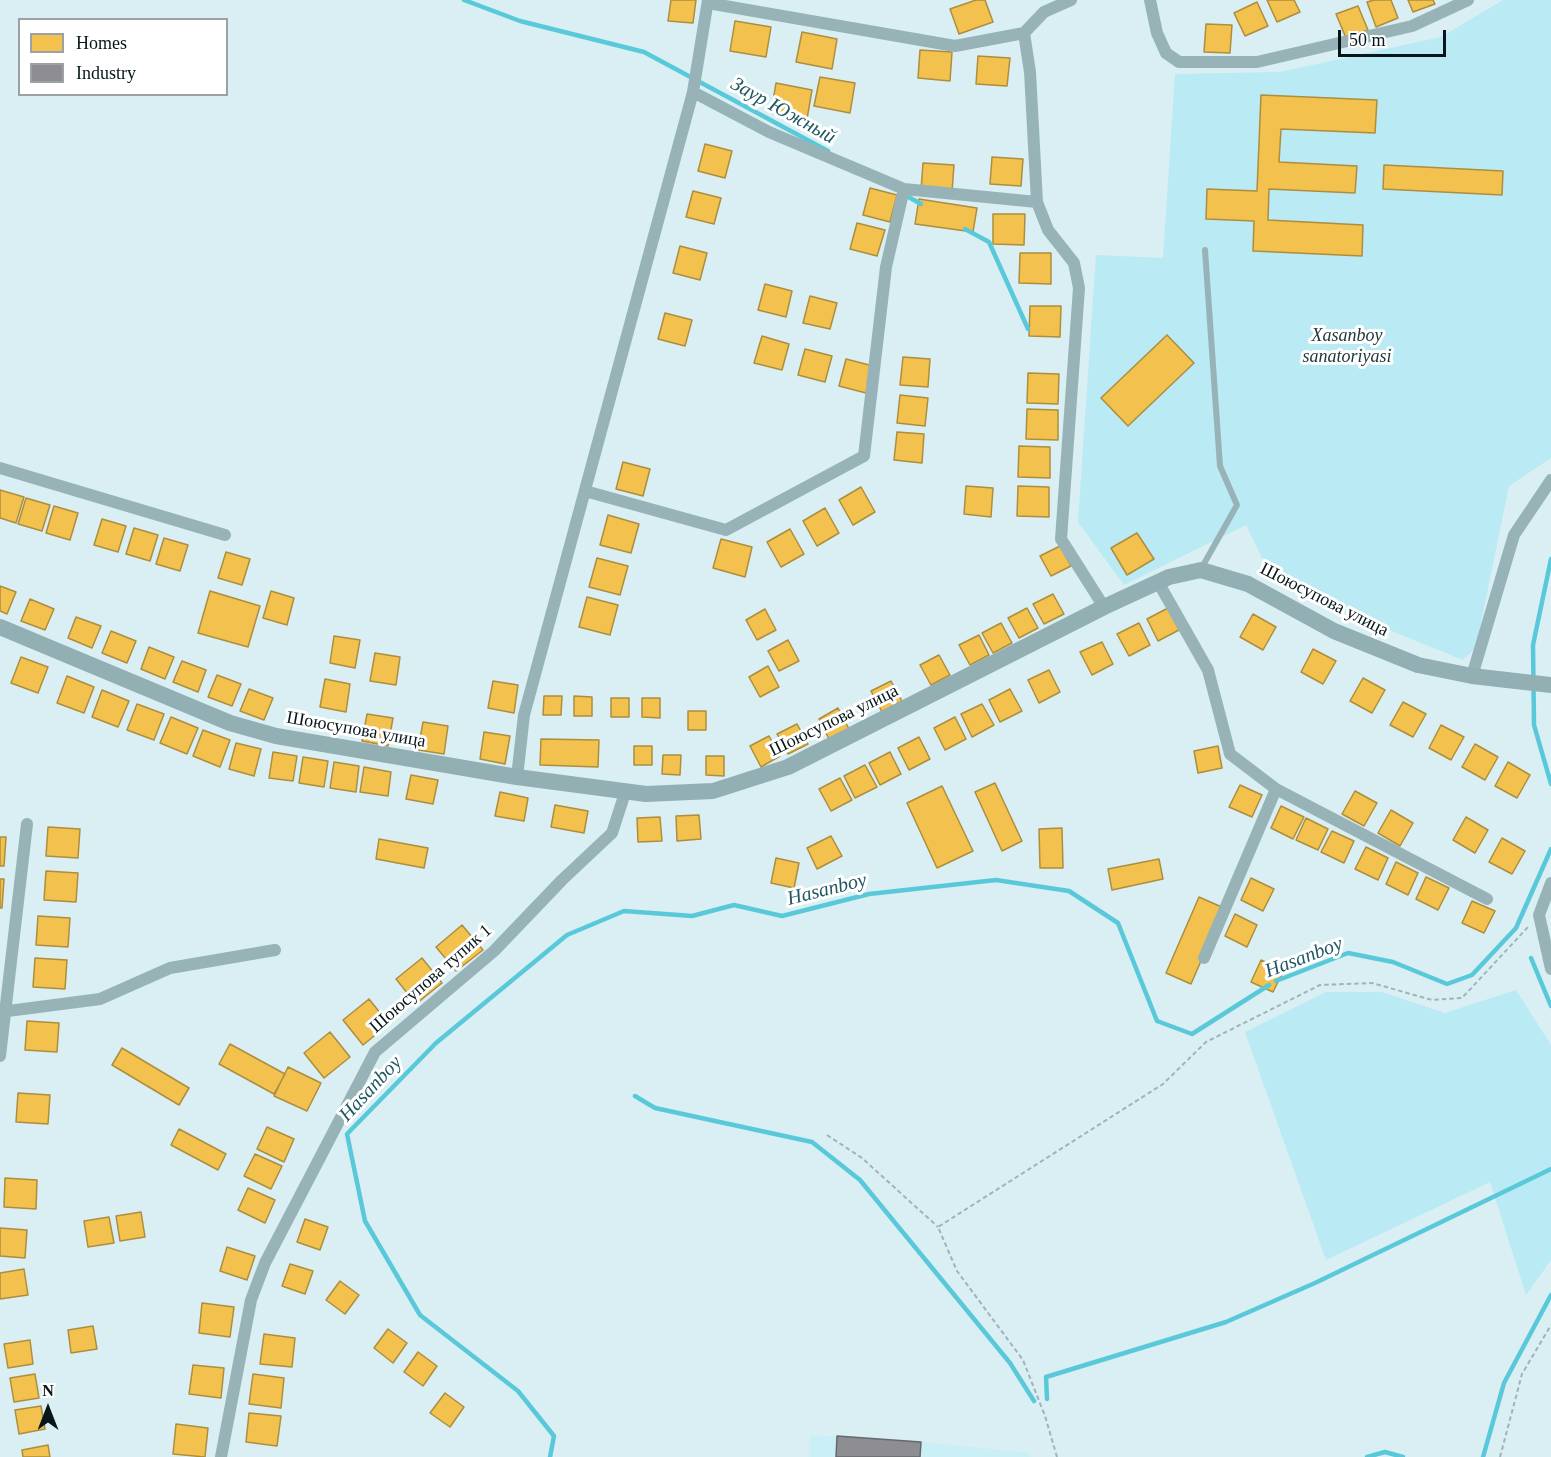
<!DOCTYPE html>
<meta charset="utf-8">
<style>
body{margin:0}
#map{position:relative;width:1551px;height:1457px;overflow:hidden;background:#d9eff3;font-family:Georgia,serif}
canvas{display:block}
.legend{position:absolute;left:18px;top:18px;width:210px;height:78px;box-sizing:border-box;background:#fff;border:2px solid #9ca2a3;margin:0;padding:8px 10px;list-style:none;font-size:18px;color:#071619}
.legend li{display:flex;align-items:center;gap:12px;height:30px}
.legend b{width:30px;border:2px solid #9ca2a3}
.north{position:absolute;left:18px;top:1379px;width:60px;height:60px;-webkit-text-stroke:4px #fff;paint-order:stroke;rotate:0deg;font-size:16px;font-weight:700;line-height:24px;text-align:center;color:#071619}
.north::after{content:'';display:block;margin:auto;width:21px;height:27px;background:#071619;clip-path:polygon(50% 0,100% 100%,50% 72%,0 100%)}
.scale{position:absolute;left:1338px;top:30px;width:108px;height:27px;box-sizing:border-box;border:3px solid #071619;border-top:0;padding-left:8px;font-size:18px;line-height:21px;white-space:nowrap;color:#071619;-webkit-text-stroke:4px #fff;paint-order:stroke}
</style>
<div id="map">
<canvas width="1551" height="1457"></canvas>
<ul class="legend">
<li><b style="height:16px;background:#f2c14e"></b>Homes</li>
<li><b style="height:16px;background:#8d8d92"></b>Industry</li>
</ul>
<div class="north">N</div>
<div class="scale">50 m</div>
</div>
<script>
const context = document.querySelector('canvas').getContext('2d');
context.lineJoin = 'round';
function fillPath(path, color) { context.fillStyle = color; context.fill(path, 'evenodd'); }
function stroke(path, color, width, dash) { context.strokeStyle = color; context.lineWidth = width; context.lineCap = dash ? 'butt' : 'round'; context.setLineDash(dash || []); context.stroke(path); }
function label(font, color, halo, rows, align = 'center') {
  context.font = font + ' Georgia,serif'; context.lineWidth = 6; context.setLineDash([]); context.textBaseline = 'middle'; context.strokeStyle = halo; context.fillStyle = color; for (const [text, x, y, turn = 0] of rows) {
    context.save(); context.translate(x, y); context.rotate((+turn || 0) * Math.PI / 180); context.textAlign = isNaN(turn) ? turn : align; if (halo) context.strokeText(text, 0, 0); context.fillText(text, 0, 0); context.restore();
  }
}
fillPath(new Path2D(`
 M810,1435L921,1442L1030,1453L1031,1457H809Z`), '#caeff6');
fillPath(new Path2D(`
 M1503,0H1551V458L1509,486L1476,647L1463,660L1353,615L1269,572L1246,525L1124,585L1078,522L1096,255L1163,258L1175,74L1280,72L1441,37Z
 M1516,990L1551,1045V1260L1526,1295L1490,1182L1326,1260L1245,1032L1326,992H1382L1445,1013Z`), '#baeaf3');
const homes = new Path2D(`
 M671,0H696L693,23L668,21Z
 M976,0H985L993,22L959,34L950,9Z
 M1267,0H1294L1300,12L1277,22Z
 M1374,0H1391L1398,18L1376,27L1367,2Z
 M1408,0H1433L1435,4L1413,12Z
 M1257,2L1268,26L1245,36L1234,13Z
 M1358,6L1368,30L1346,38L1336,14Z
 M735,21L771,27L766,57L730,51Z
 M1206,24L1232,25L1230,53L1204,52Z
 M802,32L837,39L832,69L796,62Z
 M920,50L952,52L950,81L918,78Z
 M978,56L1010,58L1007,86L976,84Z
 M820,77L855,83L850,113L814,106Z
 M776,83L812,90L807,119L771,113Z
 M1261,95L1377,100L1375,133L1281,129L1279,162L1357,166L1355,193L1269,189L1268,220L1363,225L1362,256L1253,251L1254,221L1206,219L1207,189L1257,191Z
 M705,144L732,151L725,178L698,171Z
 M992,157L1023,159L1021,186L990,184Z
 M923,163L954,165L952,192L921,190Z
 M1384,165L1503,171L1502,195L1383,189Z
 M870,188L897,195L890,222L863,215Z
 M693,191L721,198L714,224L686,217Z
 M919,199L977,208L973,232L915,224Z
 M993,214H1025L1024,245L993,244Z
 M857,223L885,230L877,256L850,249Z
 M680,246L707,253L700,280L673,273Z
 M1020,253H1051V284L1019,283Z
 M765,284L792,291L786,317L758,310Z
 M810,296L837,303L830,329L803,323Z
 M1030,306H1061L1060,337L1029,336Z
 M665,313L692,320L685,346L658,339Z
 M1167,335L1194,363L1128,426L1101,398Z
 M762,336L789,344L782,370L754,363Z
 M805,349L832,356L825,382L798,375Z
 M903,357L930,359L928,387L900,385Z
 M846,359L873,366L866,393L839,386Z
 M1028,373L1059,374L1058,404L1027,403Z
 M900,395L928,398L925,426L897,423Z
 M1027,409L1058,410V440L1026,439Z
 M897,432L924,434L922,463L894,460Z
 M1019,446L1050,447V478L1018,477Z
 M623,462L650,469L643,496L616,489Z
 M966,486L993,488L991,517L964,514Z
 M1018,486L1049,487V517L1017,516Z
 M861,487L875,512L853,525L839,500Z
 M0,490L24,497L16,523L0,518Z
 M26,498L50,505L42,531L18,524Z
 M54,506L78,513L70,540L46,533Z
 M825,508L839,533L817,546L803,521Z
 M608,515L639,524L631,553L600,545Z
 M102,519L126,526L118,552L94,545Z
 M134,528L158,535L150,561L126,554Z
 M790,529L804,554L781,567L767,542Z
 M1137,533L1154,559L1127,575L1111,548Z
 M164,538L188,545L180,571L156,564Z
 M721,539L752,547L745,577L713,568Z
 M1060,546L1071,566L1051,576L1040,556Z
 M226,552L250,559L242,585L218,578Z
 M597,558L628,566L620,595L589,587Z
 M0,586L16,592L7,614L0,611Z
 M210,591L260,606L248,647L198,633Z
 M271,591L294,598L287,625L263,618Z
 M1053,594L1064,614L1044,624L1033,604Z
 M587,597L618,605L610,635L579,627Z
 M30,599L54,609L45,630L21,621Z
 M1027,608L1038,628L1019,638L1008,618Z
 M1168,608L1179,630L1158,641L1147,619Z
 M765,609L776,630L757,640L746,620Z
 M1253,614L1276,627L1263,650L1240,637Z
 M76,617L101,626L92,648L68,638Z
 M1001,623L1012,643L993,653L982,633Z
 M1139,623L1150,645L1129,656L1117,634Z
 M111,631L136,641L127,663L102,653Z
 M979,635L989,655L970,665L959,645Z
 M334,636L360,640L355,668L330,663Z
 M788,640L799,661L779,671L768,651Z
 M1102,642L1113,664L1092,675L1080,652Z
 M149,647L174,657L165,679L141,669Z
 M1313,649L1336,661L1323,684L1301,672Z
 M375,653L400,657L396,685L370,681Z
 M939,655L950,675L931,685L920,665Z
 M21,657L48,667L38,693L11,683Z
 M182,661L206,670L198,692L173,682Z
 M768,666L779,687L760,697L749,677Z
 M1049,670L1060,692L1039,703L1028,680Z
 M217,675L241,684L232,706L208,697Z
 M67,676L94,687L84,713L57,703Z
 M1363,678L1385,690L1372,713L1350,701Z
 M325,679L350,684L346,712L320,707Z
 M493,681L518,685L514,713L488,708Z
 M891,681L902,701L882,712L871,691Z
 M249,689L273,698L264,720L240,711Z
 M1010,689L1022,711L1000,722L989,700Z
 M102,690L129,701L118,727L92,717Z
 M544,696H562L561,715H543Z
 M574,696L592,697V716H574Z
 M611,698H629V717H611Z
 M642,698H660V718L642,717Z
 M1403,702L1426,714L1413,737L1390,725Z
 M137,704L164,714L154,740L127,730Z
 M982,704L994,725L972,737L961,714Z
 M838,708L849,729L829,739L819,719Z
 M688,711H706V730H688Z
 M367,714L393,718L388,746L362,741Z
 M171,717L198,728L187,754L160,743Z
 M955,717L966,739L945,750L934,728Z
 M423,722L448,726L444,754L418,750Z
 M797,724L808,744L788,754L777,734Z
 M1441,725L1464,737L1451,760L1429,748Z
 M203,730L230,740L220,767L193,756Z
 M484,732L510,736L505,764L480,759Z
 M769,736L780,756L761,767L750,746Z
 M919,737L930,759L909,770L898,748Z
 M541,739L599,740L598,767L540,765Z
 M236,743L261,749L254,776L229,769Z
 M1475,744L1498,757L1485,780L1462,767Z
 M634,746H652V765H634Z
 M1218,746L1222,768L1198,773L1194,751Z
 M273,752L297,756L293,781L269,778Z
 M890,752L901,774L880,785L869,763Z
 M663,755H681L680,775L662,774Z
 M706,756H724V776L706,775Z
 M303,757L328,761L324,787L299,783Z
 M334,762L359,766L356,792L330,788Z
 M1508,762L1530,775L1517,798L1495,786Z
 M865,765L877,787L855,798L844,776Z
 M364,767L391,772L388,796L360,792Z
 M411,775L438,780L433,804L406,799Z
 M840,778L852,800L831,811L819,789Z
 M995,783L1022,841L1002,851L975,792Z
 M1240,785L1262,795L1252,817L1229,807Z
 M942,786L973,851L937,868L907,803Z
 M1355,791L1377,803L1364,826L1342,814Z
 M500,792L528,798L524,821L495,816Z
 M555,805L588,811L584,833L551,827Z
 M1281,806L1304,817L1293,839L1271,828Z
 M1391,810L1413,823L1400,846L1378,833Z
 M699,815L701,839L677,841L676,816Z
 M660,817L662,841L638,842L637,818Z
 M1466,817L1488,830L1475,853L1453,840Z
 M1306,818L1328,829L1318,850L1296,840Z
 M48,827L80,829L78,858L46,856Z
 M1062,828L1063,868H1040L1039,829Z
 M1332,831L1354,841L1344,863L1321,852Z
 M831,836L842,856L817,869L807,848Z
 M0,837H6L4,866H0Z
 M1502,838L1525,851L1512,874L1489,862Z
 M379,839L428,848L424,868L376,859Z
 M1366,847L1388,858L1378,880L1355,869Z
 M776,858L799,863L794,888L771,883Z
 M1159,859L1163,879L1112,890L1108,869Z
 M1396,862L1418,873L1408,895L1386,884Z
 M46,871L78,873L76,902L44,900Z
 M1426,877L1449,888L1438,910L1416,899Z
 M1251,878L1274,889L1263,911L1241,900Z
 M0,879H4L2,908H0Z
 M1199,897L1224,908L1191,984L1166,973Z
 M1472,901L1495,911L1484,933L1462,923Z
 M1235,914L1257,925L1247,947L1225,936Z
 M38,916L70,918L68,947L36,945Z
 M462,925L483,950L456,971L436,947Z
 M35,958L67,960L65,989L33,987Z
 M422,958L442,983L416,1004L396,979Z
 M1261,960L1284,970L1273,992L1251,982Z
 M369,999L389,1024L363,1045L343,1020Z
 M27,1021L59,1023L57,1052L25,1050Z
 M330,1032L350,1057L324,1078L304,1053Z
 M230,1044L285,1074L274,1094L219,1064Z
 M122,1048L189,1088L179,1105L112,1065Z
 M288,1067L321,1083L307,1111L274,1096Z
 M18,1093L50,1095L48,1124L16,1122Z
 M267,1127L294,1139L284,1162L257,1149Z
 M179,1129L226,1154L218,1170L171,1145Z
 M255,1154L282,1166L271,1189L244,1176Z
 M5,1178L37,1180L36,1209L4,1207Z
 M248,1188L275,1200L265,1223L238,1210Z
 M141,1212L145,1237L120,1241L116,1216Z
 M109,1217L114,1243L88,1247L84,1221Z
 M305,1219L328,1227L320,1250L297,1242Z
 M0,1228L27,1230L25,1258L0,1256Z
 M227,1247L255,1256L247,1280L220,1271Z
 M290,1264L313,1271L305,1294L282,1286Z
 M24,1269L28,1295L0,1299V1273Z
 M340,1281L359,1295L345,1314L326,1300Z
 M202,1303L234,1307L230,1337L199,1333Z
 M93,1326L97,1349L71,1353L68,1330Z
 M388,1329L407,1343L393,1363L374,1348Z
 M264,1334L295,1338L292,1367L260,1364Z
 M30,1340L33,1364L8,1368L4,1344Z
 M418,1352L437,1366L423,1386L404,1372Z
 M193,1365L224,1368L221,1398L189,1394Z
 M35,1374L39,1398L14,1402L10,1378Z
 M253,1374L284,1378L281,1408L249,1404Z
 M445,1393L464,1407L450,1427L430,1413Z
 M41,1406L45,1429L19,1434L15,1410Z
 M249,1413L281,1416L277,1446L246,1442Z
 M176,1424L208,1428L205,1457L173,1454Z
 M48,1445L50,1457H23L22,1450Z`);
fillPath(homes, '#f2c14e');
stroke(homes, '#ac8e3e', 1.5);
const industry = new Path2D(`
 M837,1436L921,1442L920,1457H836Z`);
fillPath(industry, '#8d8d92');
stroke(industry, '#65696e', 1.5);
stroke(new Path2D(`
 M464,0L520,21L644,52L828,151
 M905,195L921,204
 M965,229L989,242L1028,329
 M1551,559L1533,645L1534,725L1551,784
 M1531,958L1551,1006
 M1276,981L1348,953L1393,962L1447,984L1472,975L1516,928L1551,849
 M635,1096L655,1108L812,1142L860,1180L1010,1363L1034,1401
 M1047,1399L1046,1377L1226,1322L1315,1283L1551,1169
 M550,1457L554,1436L518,1391L420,1315L365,1221L347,1134L436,1043L567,935L624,911L692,916L734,905L782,916L869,894L996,880L1069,891L1118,923L1157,1021L1192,1034L1269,985
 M1367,1457L1385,1452L1403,1457
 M1483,1457L1504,1383L1551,1295`), '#59c9da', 4.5);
stroke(new Path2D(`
 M827,1135L862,1158L938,1227
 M1057,1457L1045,1416L1023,1360L957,1271L938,1227L1163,1084L1206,1042L1320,985L1372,983L1432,1000L1462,998L1528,927
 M1500,1457L1522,1374L1551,1325`), '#9eb4b8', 2, [4.5, 3]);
stroke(new Path2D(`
 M1201,569L1237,505L1220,466L1205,250`), '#98b3b7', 6);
stroke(new Path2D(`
 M1150,0L1157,33L1166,53L1179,62H1257L1412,26L1468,0
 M708,3L955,46L1024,33L1044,12L1071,0
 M1024,33L1030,72L1037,202L1048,230L1074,263L1079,288L1061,539L1104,607
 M693,92L769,132L904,189L1037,202
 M0,468L225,535
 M585,491L726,530L864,456L886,267L904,189
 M1158,582L1208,670L1230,754L1276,789L1487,899
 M1472,676L1514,535L1551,480
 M517,777L524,715L693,92L708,0
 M1551,883L1539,915L1551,969
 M1204,958L1276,789
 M0,1012L100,999L170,968L275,950
 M0,1056L27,824
 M221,1457L251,1300L265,1263L375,1052L494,951L562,880L612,833L625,793`), '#98b3b7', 12);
stroke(new Path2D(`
 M0,627L230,723L276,736L517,777L646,794L713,791L788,767L1104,607L1169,577L1201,570L1248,584L1334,631L1418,665L1472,676L1551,685`), '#92afb4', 16);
label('italic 18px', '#1e3539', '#fff', [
 ["Xasanboy",1347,336],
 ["sanatoriyasi",1347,357]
]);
label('18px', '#071619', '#fff', [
 ["Шоюсупова улица",1324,600,27],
 ["Шоюсупова улица",834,721,-26],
 ["Шоюсупова улица",356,730,10],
 ["Шоюсупова тупик 1",431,979,-41]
]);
label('italic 20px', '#205862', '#fff', [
 ["Заур Южный",783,111,29],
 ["Hasanboy",827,890,-14],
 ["Hasanboy",1304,958,-21],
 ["Hasanboy",371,1089,-47]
]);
</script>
